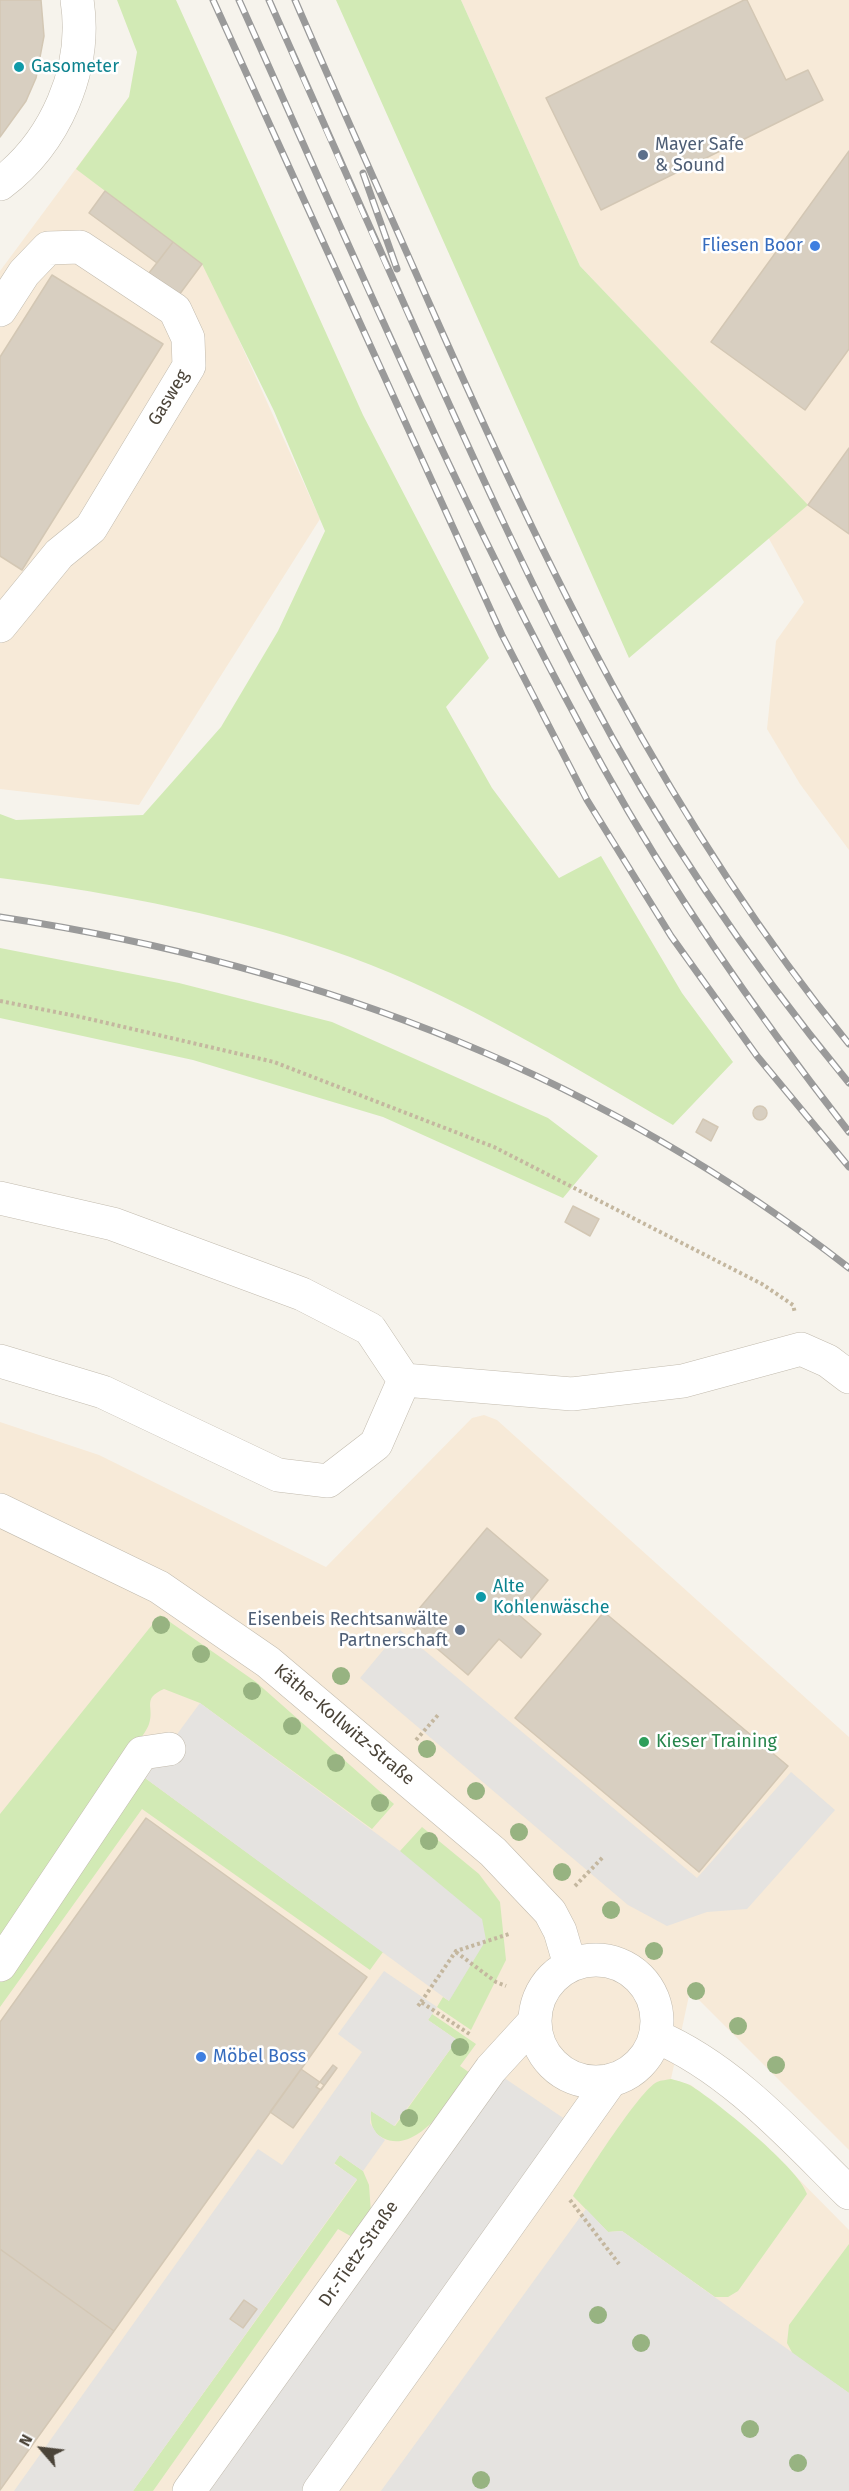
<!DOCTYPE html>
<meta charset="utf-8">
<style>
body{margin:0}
#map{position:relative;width:849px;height:2491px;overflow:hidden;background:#f6f3ec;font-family:"Fira Sans",sans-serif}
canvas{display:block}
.north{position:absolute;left:12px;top:2419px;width:60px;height:60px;-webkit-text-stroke:4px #fff;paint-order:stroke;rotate:298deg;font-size:16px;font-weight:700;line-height:24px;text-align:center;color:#4b4439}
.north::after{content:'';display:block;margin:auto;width:21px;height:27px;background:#4b4439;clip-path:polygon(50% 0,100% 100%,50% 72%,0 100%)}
</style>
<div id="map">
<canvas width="849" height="2491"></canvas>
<div class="north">N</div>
</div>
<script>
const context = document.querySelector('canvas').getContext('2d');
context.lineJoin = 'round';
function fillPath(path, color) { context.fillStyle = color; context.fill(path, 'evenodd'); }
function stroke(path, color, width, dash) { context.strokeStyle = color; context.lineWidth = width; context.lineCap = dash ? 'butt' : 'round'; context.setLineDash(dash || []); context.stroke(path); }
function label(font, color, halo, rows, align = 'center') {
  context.font = font + ' "Fira Sans",sans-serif'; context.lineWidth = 5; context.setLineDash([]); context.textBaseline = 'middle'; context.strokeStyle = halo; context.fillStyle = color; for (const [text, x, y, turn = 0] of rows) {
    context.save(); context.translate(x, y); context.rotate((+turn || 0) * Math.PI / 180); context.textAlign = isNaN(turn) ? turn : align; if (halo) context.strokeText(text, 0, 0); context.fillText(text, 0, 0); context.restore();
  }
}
fillPath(new Path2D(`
 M461,0H849V850L800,784L767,729L776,641L804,602L768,537L807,505L580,266Z
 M129,97L320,519L139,805L0,789V271Z
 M484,1415L497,1420L849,1737V2150L690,1991L671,2079L691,2085L768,2148L849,2230V2491H0V1422L99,1455L326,1567L472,1418Z`), '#f7ead8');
fillPath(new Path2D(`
 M117,0H176L363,415L489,658L446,707L492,788L559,878L601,856L682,993L733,1062L673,1125C570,1065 462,998 350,957C237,916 119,894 0,878V814L16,820L143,815L221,727L278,631L325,531L274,411L202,264L76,169L129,97L137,52Z
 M336,0H461L580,266L808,505L629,658Z
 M0,948L179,983L332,1022L548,1118L598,1156L563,1198L383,1117L193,1060L0,1018Z
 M160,1615L256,1682L394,1804L372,1829L200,1703L164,1689C141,1699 155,1707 149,1724C145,1736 119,1766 110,1778L133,1795L145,1778L383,1952L370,1970L142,1809L0,2007V1814Z
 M422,1827L479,1874L500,1902L506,1960L471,2030L437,2007L443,1997L449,2001L400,1851Z
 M432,2014L476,2044L460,2066L470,2073C455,2095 418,2156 383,2138C372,2133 370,2122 371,2111L395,2126L457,2040L428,2020Z
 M671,2079C678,2081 687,2083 693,2087C718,2103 799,2168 807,2194L738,2291L728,2297H715L622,2231L608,2232L573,2196C586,2175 640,2090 657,2082C661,2080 667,2080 671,2079Z
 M340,2155L363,2171L369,2185L371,2213L354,2238L338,2229L153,2491H133L357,2180L334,2163Z
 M849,2244V2393L793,2354L787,2343L789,2325Z`), '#d2eab5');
fillPath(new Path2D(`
 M400,1630L697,1878L791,1772L835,1810L747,1909L707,1912L667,1926L628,1905L360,1678Z
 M200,1703L400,1851L482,1919L486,1940L449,2001L145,1778Z
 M384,1971L437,2007L428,2020L457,2040L394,2126L371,2111L370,2123L377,2134L385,2140L363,2171L340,2155L334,2164L357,2179L133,2491H14L258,2149L282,2165L362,2052L338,2034Z
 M491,2069L578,2128L319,2491H189Z
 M586,2209L608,2232L622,2231L849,2393V2491H381Z`), '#e5e3e0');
const building = new Path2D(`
 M0,0H41L44,36L36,78L26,101L0,137Z
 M744,0H747L786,80L808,70L823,100L601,210L546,98Z
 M849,151V349L805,410L711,342Z
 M105,191L173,242L157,263L89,213Z
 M173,242L202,264L179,295L149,273Z
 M52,275L163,344L22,570L0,556V357Z
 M849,448V534L808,505Z
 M753 1113a7 7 0 1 1 14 0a7 7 0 1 1-14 0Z
 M703,1119L718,1127L711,1141L696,1132Z
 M573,1206L599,1219L590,1236L565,1222Z
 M487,1528L548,1580L519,1615L541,1634L521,1658L499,1639L468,1675L407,1623Z
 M604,1612L788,1766L699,1872L515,1718Z
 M146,1818L367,1977L114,2331L0,2249V2022Z
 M333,2065L337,2068L321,2090L316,2087Z
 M301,2069L324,2085L293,2128L270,2112Z
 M0,2249L114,2331L0,2490Z
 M244,2300L257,2309L243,2328L230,2319Z`);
fillPath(building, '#d8cfc1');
stroke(building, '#d3c7b4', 1.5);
const minor = new Path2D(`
 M0,184C55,143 88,69 77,0
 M0,310L24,273L48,248L80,247L175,310L188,338L189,366L91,528L59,554L0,626
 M0,1198L113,1224L302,1294L370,1329L404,1380L572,1394L683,1381L801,1349L828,1361L849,1377
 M0,1361L103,1392L278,1475L328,1481L376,1444L404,1380
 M0,1510L159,1587L268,1662L493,1852L550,1912L560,1931L570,1965
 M535 2021a61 61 0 1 1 122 0a61 61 0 1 1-122 0Z
 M0,1965L142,1753L169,1749
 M655,2036C731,2068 791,2136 849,2193
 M189,2491L491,2069L534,2022
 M319,2491L611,2080`);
stroke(minor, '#c2bbae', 34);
stroke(new Path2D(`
 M0,1001L81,1017L274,1062L494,1147L762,1284L793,1305L795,1313
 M416,1740L438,1715
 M575,1886L604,1856
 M456,1952L496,1982L506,1986
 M421,2002L456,1951L509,1934
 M418,2006L421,2002L471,2035
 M570,2200L619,2264`), '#c4b79f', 4, [3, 3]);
stroke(minor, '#fff', 33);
const rail = new Path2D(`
 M213,0L502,635L587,800L671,936L757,1056L849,1167
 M239,0C355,258 466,520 603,767C674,895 759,1017 849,1132
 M269,0C320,117 372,234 425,351C476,464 527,577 585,687C658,827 748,961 849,1083
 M295,0C339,102 385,203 430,305C545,564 668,824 849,1044
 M363,173L397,269
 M0,917C311,964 599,1073 849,1268`);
stroke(rail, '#9a9a9a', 7);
stroke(rail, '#fff', 4.5, [14]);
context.fillStyle = '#97b381';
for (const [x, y] of [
 [161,1625],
 [201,1654],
 [341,1676],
 [252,1691],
 [292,1726],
 [427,1749],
 [336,1763],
 [476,1791],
 [380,1803],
 [519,1832],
 [429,1841],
 [562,1872],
 [611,1910],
 [654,1951],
 [696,1991],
 [738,2026],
 [460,2047],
 [776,2065],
 [409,2118],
 [598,2315],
 [641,2343],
 [750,2429],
 [798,2463],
 [481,2480]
]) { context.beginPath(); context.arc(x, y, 9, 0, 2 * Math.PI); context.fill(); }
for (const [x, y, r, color] of [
 [19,67,6,"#0f9aa8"],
 [643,155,6,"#5c6f8a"],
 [815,246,6,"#3f7fe0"],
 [481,1597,6,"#0f9aa8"],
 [460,1630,6,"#5c6f8a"],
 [644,1742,6,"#2e9e5b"],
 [201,2057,6,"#3f7fe0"]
]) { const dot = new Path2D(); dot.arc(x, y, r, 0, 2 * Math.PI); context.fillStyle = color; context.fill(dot); stroke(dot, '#fff', 2); }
label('18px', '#0d838f', '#fff', [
 ["Gasometer",31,67],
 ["Alte",493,1587],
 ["Kohlenwäsche",493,1608]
], 'left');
label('18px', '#4e5e75', '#fff', [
 ["Mayer Safe",655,145],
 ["& Sound",655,166],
 ["Eisenbeis Rechtsanwälte",448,1620,"right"],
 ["Partnerschaft",448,1641,"right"]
], 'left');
label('18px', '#366cbe', '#fff', [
 ["Fliesen Boor",803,246],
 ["Möbel Boss",213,2057,"left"]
], 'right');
label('18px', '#4b4439', '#fff', [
 ["Gasweg",169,398,-59],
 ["Käthe-Kollwitz-Straße",344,1725,40],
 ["Dr.-Tietz-Straße",359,2254,-55]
]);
label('18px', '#27864d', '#fff', [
 ["Kieser Training",656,1742]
], 'left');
</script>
